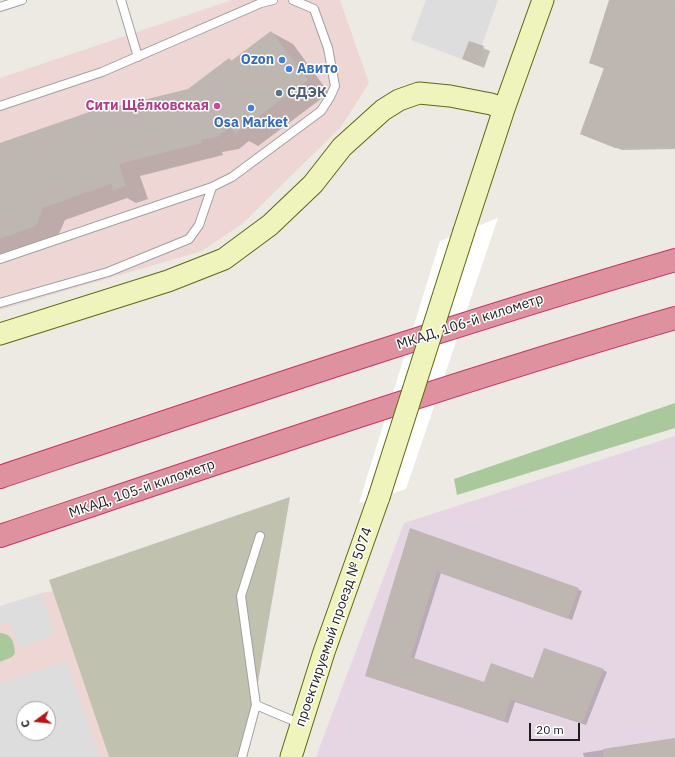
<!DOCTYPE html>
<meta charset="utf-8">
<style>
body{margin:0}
#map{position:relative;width:675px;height:757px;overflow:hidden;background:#edeae4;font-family:"IBM Plex Sans",sans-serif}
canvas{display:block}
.north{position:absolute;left:16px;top:701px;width:40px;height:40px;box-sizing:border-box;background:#fff;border:1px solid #a5a5a5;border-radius:50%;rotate:255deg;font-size:11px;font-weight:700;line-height:16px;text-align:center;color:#1d1d1d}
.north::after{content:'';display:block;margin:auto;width:14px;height:18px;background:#b71513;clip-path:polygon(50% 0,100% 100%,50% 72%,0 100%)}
.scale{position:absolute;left:529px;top:723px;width:51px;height:18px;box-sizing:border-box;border:2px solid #1d1d1d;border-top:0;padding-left:5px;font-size:12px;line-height:14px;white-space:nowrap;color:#1d1d1d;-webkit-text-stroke:3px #fff;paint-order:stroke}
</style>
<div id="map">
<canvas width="675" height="757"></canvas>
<div class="north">С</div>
<div class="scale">20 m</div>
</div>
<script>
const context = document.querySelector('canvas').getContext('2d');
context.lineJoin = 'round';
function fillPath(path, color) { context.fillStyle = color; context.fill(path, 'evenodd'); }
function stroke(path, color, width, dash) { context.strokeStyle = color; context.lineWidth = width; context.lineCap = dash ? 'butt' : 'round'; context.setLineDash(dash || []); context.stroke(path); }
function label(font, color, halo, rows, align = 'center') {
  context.font = font + ' "IBM Plex Sans",sans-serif'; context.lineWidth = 3; context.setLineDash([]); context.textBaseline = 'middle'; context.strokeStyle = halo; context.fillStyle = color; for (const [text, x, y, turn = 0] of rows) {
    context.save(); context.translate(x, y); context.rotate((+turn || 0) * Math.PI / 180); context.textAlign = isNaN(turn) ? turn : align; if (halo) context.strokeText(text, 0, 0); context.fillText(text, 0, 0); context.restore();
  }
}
fillPath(new Path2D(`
 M232,0H340L369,83L341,127L242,224L202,251L0,310V78Z
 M53,591L109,757H0V606L42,593ZM24,709H48V733H24Z`), '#edd6d4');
fillPath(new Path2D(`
 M675,436V757H316L404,523Z`), '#e6d6e3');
fillPath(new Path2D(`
 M290,497L245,757H109L49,580Z`), '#c1c1b0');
fillPath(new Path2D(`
 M675,403V428L457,495L454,479Z
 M0,633C12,634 14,642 15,653L12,657L0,662Z`), '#a9c99c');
fillPath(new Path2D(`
 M426,0H498L475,64L411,40Z
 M42,593L55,634L19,648L10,622L0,625V607Z
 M67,661L100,757H0V684ZM24,709H48V733H24Z`), '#ddd');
fillPath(new Path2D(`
 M498,218L406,489L359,503L440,241Z`), '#fff');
fillPath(new Path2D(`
 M610,0H675V149L622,150L581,134L605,69L590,63Z
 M271,32L293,44L329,93L258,146L249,141L239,149L222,152L223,155L140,176L148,199L136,203L127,198L65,220L58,236L0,258V144L98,110L100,111L188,90L229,59L232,61Z
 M469,42L490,51L484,68L463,59Z
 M411,529L582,591L572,620L441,573L414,659L485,683L534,679L603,670L607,672L586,725L515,702L508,723L370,677Z
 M675,739V757H584L583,753Z`), '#0003');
fillPath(new Path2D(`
 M609,0H673L675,12V147L615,148L580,134L604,68L589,63Z
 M271,31L308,80L235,134L230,127L217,137L201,140L202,143L119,164L126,186L113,191L111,184L43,208L37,224L33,227L0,239V143L98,109V111L188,89L229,58L231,61Z
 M469,41L484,46L478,65L462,59Z
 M410,528L579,588L568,619L437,572L411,657L484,682L491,663L533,678L544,648L604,669L582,723L511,700L504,721L365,676Z
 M675,738V757H603V749Z`), '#bdb6b1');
const lane = new Path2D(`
 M121,0L138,57
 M0,7L22,0
 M0,106L102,72L261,3L273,0
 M0,259L212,187L232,177L321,111L330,97L335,86L328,48L314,9L293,0
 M0,303L108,272L189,239L199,225L212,187
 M256,705L241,596L260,536
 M242,757L256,705L301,724`);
const secondary = new Path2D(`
 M464,231L504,109L543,0
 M0,334L168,281L224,259L270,225L313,184L342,147L383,110L399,100L419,93L450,96L491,104L504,109
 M291,757L324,652L379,497`);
const highway = new Path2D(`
 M0,477C224,402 448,326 675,260
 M0,536C224,461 448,384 675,318`);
stroke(lane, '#a1a1a1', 10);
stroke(secondary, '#5e690f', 23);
stroke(highway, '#c83465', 24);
stroke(lane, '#fff', 8);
stroke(secondary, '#eff3bc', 21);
stroke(highway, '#de929f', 22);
const secondaryBridge = new Path2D(`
 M379,497L464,231`);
stroke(secondaryBridge, '#5e690f', 23, []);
stroke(secondaryBridge, '#eff3bc', 21);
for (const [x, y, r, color] of [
 [282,60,4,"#3f7fe0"],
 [289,69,4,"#3f7fe0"],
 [279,93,4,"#5c6f8a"],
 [217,106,4,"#d1479c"],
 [251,108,4,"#3f7fe0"]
]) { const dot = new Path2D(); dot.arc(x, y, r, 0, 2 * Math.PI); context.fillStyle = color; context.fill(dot); stroke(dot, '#fff', 1.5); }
label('bold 14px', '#366cbe', '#fff', [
 ["Ozon",274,60],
 ["Авито",297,69,"left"],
 ["Osa Market",251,123,"center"]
], 'right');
label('bold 14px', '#4e5e75', '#fff', [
 ["СДЭК",287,93]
], 'left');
label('bold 14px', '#b23c85', '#fff', [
 ["Сити Щёлковская",209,106]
], 'right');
label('14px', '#1d1d1d', '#fff', [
 ["МКАД, 106-й километр",470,322,-18],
 ["МКАД, 105-й километр",142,489,-19],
 ["проектируемый проезд № 5074",334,627,-71]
]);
</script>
